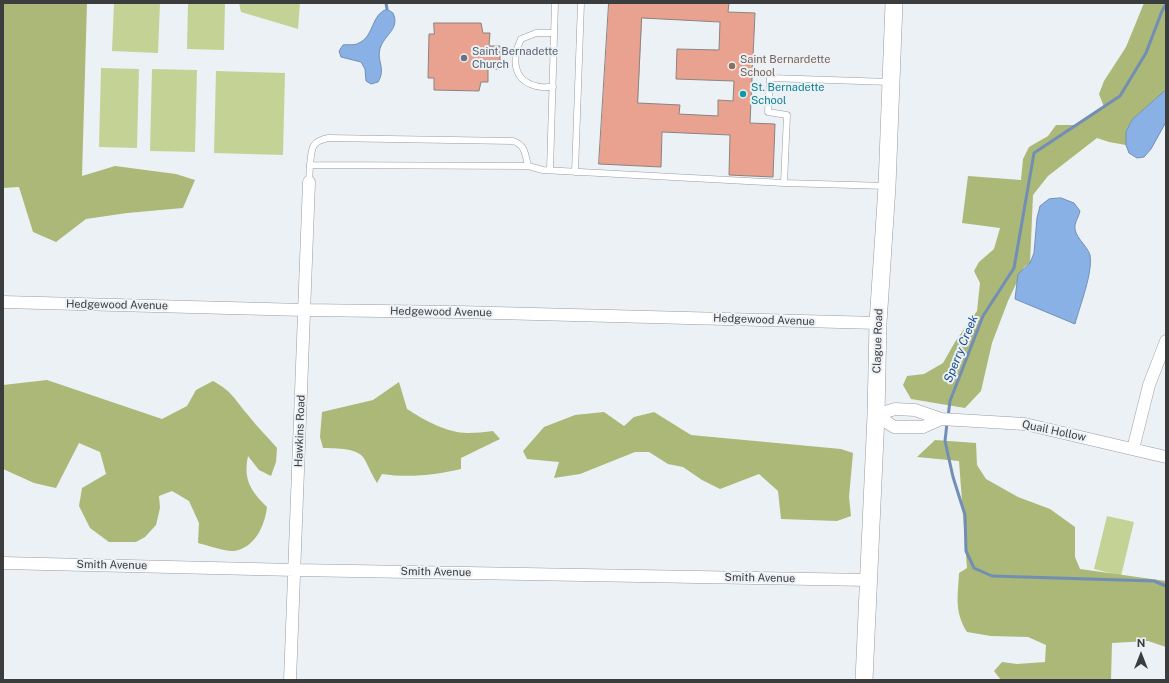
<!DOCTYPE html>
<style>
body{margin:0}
#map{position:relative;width:1169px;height:683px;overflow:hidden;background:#ecf1f5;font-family:"Public Sans",sans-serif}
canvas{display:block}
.frame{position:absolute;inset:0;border:4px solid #3b3c3e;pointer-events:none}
.north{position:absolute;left:1121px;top:635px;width:40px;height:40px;-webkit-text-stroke:3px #ecf1f5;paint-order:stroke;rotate:0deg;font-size:11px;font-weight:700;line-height:16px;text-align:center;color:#3b3c3e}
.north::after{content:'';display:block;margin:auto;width:14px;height:18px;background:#3b3c3e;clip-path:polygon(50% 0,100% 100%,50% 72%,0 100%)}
</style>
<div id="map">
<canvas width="1169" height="683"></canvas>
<div class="frame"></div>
<div class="north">N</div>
</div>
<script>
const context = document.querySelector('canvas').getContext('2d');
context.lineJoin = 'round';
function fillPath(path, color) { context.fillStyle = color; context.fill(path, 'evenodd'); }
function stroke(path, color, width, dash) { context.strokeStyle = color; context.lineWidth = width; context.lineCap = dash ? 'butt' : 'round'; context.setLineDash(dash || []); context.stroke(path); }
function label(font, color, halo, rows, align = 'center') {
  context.font = font + ' "Public Sans",sans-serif'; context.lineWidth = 4; context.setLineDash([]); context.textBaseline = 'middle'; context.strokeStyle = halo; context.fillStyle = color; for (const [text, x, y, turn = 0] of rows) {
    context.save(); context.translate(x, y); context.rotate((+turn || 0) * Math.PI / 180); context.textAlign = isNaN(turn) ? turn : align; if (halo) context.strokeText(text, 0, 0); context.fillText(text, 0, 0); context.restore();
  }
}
fillPath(new Path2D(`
 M114,3H160L158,53L112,51Z
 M188,3H225L224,50L187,49Z
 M239,3H300L298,29L241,12Z
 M101,68L139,69L137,148L99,147Z
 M152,69L197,70L195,152L150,151Z
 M216,71L285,73L283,155L214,153Z
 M1107,516L1134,522L1121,576L1094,569Z`), '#c5d296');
fillPath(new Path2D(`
 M3,3H87L82,176L115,166L176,174L195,180L183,208L127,213L86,219L56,242L33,232L19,187L3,188Z
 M1144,3H1166V90L1132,120L1126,132V145L1109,142L1097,138L1048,176L1033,195L1030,263L1024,267L1008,301L992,343L981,391L965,408L911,399L903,385L907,376L924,374L943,363L955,342L977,311L980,283L974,271L979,262L994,249L1000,228L962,223L968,176L1021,180L1023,159L1029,147L1048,136L1056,125H1077L1104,107L1099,94L1104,81L1126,47Z
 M47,380L162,419L187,406L196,390L213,381C233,392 234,399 248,415C257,427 268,437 277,448L276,462L271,476L259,470L248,456C243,480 251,491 267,507C265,525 255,548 234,551C226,552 207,545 198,543L199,523L189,501L172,491L159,496L160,508L156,525L145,537L136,542H109L90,528L79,506L82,488L106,474L100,452L79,443L56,488L34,483L3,469V385Z
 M399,382L407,409C424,420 447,433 468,433C476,433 485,432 493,431L500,439L461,458V469C435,475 410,478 382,474L377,483C372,475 369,468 365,460C359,447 336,449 323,448L320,437L322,412L373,400Z
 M604,412L624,426L634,417L654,412L691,435L841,449L853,453L849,497L851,516L837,521L781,519L778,491L759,474L720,489L702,480L683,467L668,464L649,452H635L580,474L554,478L559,462L527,459L523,451L544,427L575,415Z
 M935,440L976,443L977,465L986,479L1018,497L1050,509L1075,527V557L1080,569L1166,581V647L1148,641L1112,643L1111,680H1001L994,671L1002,662L1017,664L1045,662L1046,645L1028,637L991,636L967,632C954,611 958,596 959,573L967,568L959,461L917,457Z`), '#abb878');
const water = new Path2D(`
 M387,9L393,13C400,28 386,34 381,46C375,60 387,68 378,82L371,84L366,81L365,69L361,62L341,57L339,51L343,45C349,44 354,46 359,43C374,37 371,14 387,9Z
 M1166,90V122L1151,149L1144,157L1137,158L1129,153L1126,145V132L1132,120Z
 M1061,198L1074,203L1080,211C1079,216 1076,220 1075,225C1073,236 1087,245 1090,255C1093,273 1080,305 1075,324L1015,299L1018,274L1030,263L1034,253L1037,218L1040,206L1049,199Z`);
fillPath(water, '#89b1e6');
stroke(water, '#728eb4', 1);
stroke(new Path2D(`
 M386,3L387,9
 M948,417L950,401L983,316L1014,268L1034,153L1120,96L1146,53L1162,11L1166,4
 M947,423L945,441L953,477L965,515L966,551L974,568L992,576L1154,581L1166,586`), '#728eb4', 3);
const building = new Path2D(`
 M609,3H729L728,12L755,13L750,123L775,124L773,177L729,175L730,135L662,132L661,167L599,164ZM642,18L720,22L719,50L677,49L676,79L734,81L733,101L718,100V116L679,114L680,105L638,103Z
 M434,23H481L483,33H490L489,46H500V69H488V82H481L479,91L434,90V78H428L429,34H434Z`);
fillPath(building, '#e8a28f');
stroke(building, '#898382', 1);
const lane = new Path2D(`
 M553,87C548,87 541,88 536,86C512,80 512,58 521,39L536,33H554
 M310,165C312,149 310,142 328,138L513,141C525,145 525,153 528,166
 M550,170L555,3
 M575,172L581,3
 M309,182L310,165L528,166L543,170L784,183L886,186
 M784,183L787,115L768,112L770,78L890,82`);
const street = new Path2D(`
 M3,302L304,310L458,312L878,323
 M876,415L895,409L915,410L941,419L1025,424L1166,457
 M876,415L894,427H923L941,419
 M1133,449L1149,385L1166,341
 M3,563L295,570L869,580
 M290,680L309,182`);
const secondary = new Path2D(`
 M864,680L876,415L878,323L887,186L894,3`);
stroke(lane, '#989c9f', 7);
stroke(street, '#989c9f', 13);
stroke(secondary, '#989c9f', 18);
stroke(lane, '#fff', 6);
stroke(street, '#fff', 12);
stroke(secondary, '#fff', 17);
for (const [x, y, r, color] of [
 [464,58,4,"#6b7280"],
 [732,66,4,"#8d6e63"],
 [743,94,4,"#0f9aa8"]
]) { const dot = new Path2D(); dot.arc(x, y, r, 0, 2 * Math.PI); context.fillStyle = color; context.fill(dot); stroke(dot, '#ecf1f5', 1.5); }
label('11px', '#5b616d', '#ecf1f5', [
 ["Saint Bernadette",472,52],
 ["Church",472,65]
], 'left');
label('11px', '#785e54', '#ecf1f5', [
 ["Saint Bernardette",740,60],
 ["School",740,73]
], 'left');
label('11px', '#0d838f', '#ecf1f5', [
 ["St. Bernadette",751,88],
 ["School",751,101]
], 'left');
label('11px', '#3b3c3e', '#ecf1f5', [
 ["Hedgewood Avenue",117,305,1],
 ["Hedgewood Avenue",441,312,1],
 ["Hedgewood Avenue",764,320,2],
 ["Clague Road",878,341,-88],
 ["Hawkins Road",300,431,-88],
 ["Quail Hollow",1054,431,12],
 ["Smith Avenue",112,565,1],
 ["Smith Avenue",436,572,1],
 ["Smith Avenue",760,578,1]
]);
label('italic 12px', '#174d8b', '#ecf1f5', [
 ["Sperry Creek",961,349,-68]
]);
</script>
